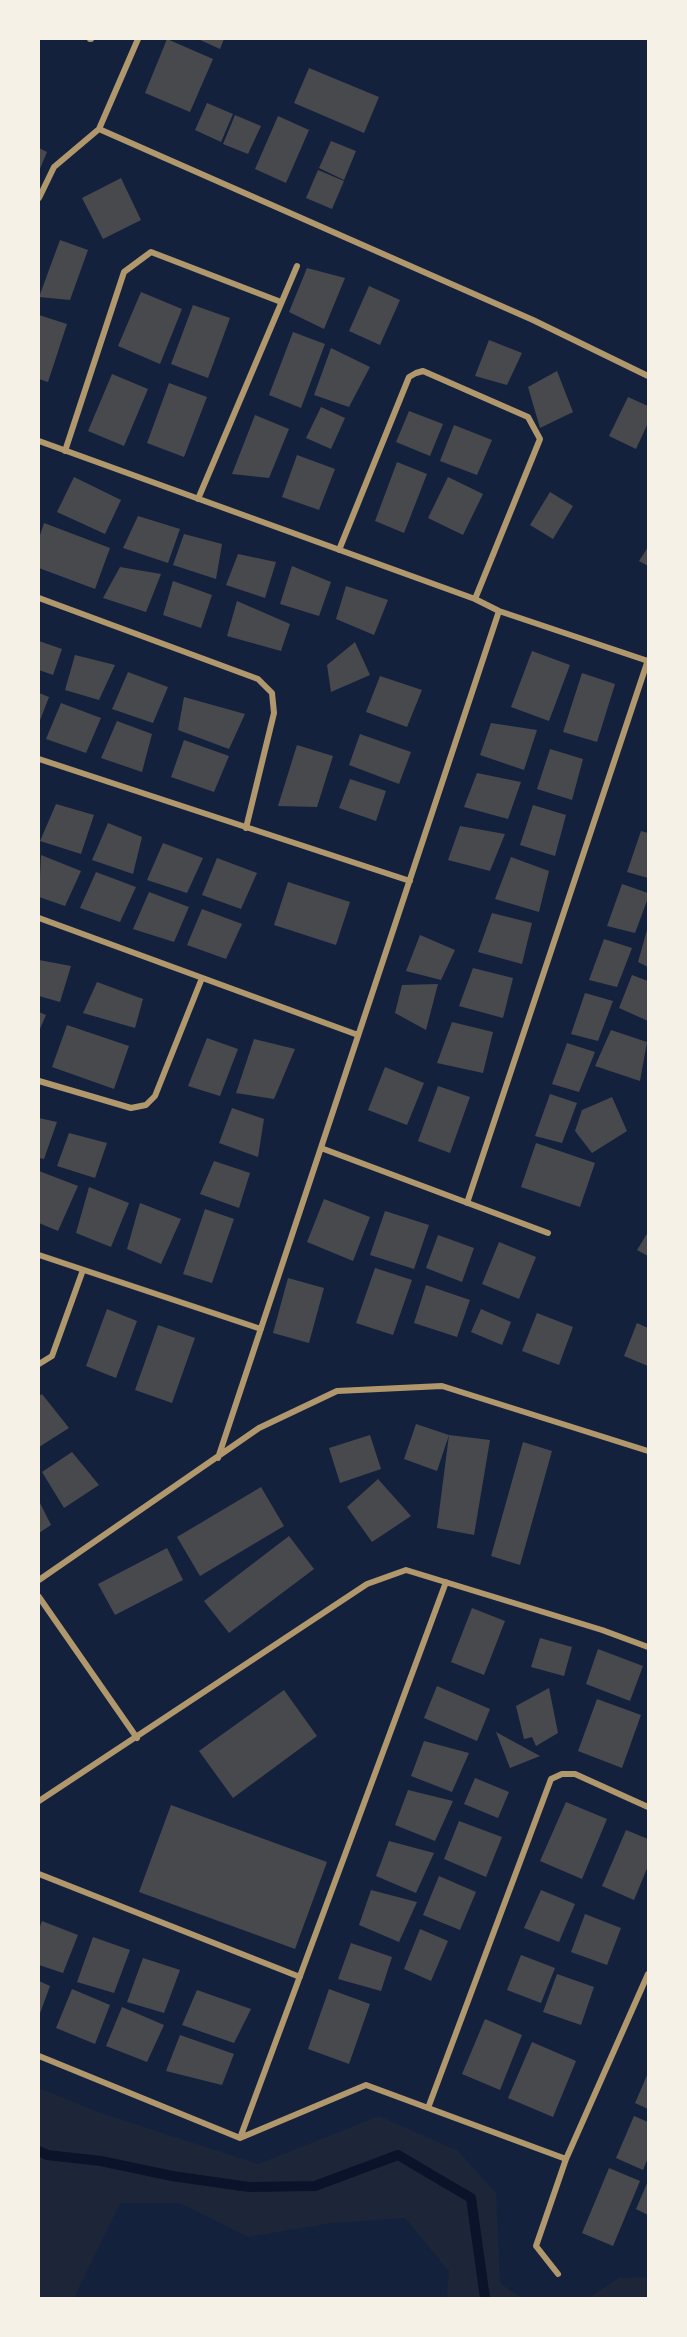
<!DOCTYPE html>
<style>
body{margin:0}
#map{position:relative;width:687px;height:2337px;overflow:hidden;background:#14213d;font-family:"PT Sans Narrow",sans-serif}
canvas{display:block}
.frame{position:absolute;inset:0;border:40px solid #f6f1e7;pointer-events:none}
</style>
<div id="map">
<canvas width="687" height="2337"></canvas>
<div class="frame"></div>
</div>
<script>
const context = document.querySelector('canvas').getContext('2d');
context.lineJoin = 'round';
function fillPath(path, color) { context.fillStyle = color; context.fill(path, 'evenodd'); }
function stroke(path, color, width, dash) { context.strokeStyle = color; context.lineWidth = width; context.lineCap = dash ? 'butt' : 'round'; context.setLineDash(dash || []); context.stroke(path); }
fillPath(new Path2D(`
 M39,2088L98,2112L258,2164L379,2116L458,2151L496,2193L500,2283L521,2298H447L449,2271L405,2218L332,2223L248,2237L180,2203H120L74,2298H39Z
 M648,2277V2298H588L619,2278Z`), '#1d2539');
stroke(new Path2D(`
 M39,2151L47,2155L101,2161L172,2176L249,2187L315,2186L398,2155L471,2198L485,2298`), '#0b132b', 10);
fillPath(new Path2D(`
 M167,39L213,59L190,112L145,93Z
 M198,39H224L220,49Z
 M309,68L379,97L364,133L294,103Z
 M207,103L233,114L221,142L195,130Z
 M235,115L261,126L248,154L223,144Z
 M278,116L309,130L286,183L255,169Z
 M331,141L356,151L344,180L319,168Z
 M39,148L47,152L39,171Z
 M318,170L344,181L332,209L306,198Z
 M121,178L141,220L103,239L82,198Z
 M60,240L88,250L70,300L39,297Z
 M307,268L345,278L324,329L289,312Z
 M369,286L400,300L380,345L349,331Z
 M141,292L182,309L160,364L118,346Z
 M193,305L230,318L208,378L171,364Z
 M39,315L67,324L48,382L39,379Z
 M293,332L325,344L301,408L269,395Z
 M489,340L522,353L507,385L475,376Z
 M331,348L370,367L349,407L314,395Z
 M557,371L573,412L540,428L528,387Z
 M112,374L148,389L124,446L88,431Z
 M169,383L207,397L184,457L147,443Z
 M628,397L648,406V423L636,449L609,436Z
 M321,407L345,418L331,449L306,438Z
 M409,411L443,424L430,456L396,442Z
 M255,415L289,429L269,478L232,474Z
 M454,425L492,440L477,475L440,461Z
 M297,455L335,469L319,510L282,497Z
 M397,462L427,474L404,533L375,521Z
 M74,477L121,500L105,534L57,512Z
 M448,477L483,494L463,535L428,518Z
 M550,492L573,506L553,539L530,525Z
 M138,516L180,529L168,563L123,548Z
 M44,523L110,548L95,589L39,568V538Z
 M184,534L222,544L216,579L173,565Z
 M648,547V566L639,561Z
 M238,554L276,562L265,598L226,585Z
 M292,566L331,582L319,616L280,604Z
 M120,567L161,574L146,612L103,598Z
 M173,581L212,595L201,628L163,615Z
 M346,586L388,600L374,635L336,619Z
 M237,601L290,624L281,651L227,636Z
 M39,641L62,649L53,675L39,670Z
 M355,642L370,675L331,692L327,665Z
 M532,651L570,665L549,721L511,707Z
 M75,655L115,665L99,700L65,690Z
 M128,672L168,687L153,723L112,709Z
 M582,673L615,684L597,742L563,732Z
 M380,676L422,690L407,727L366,712Z
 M39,693L49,697L39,723Z
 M184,697L245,714L229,749L178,730Z
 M61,703L101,718L86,753L46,739Z
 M117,721L152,734L142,772L101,758Z
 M491,723L537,730L524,770L480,755Z
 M360,734L411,752L399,784L349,765Z
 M184,740L229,756L214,792L171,777Z
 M297,745L333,756L317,807L278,806Z
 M550,749L583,759L572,800L537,789Z
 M477,773L521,782L508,819L464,807Z
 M350,779L386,791L376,821L339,808Z
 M56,804L94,815L81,854L40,841Z
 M533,805L566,815L555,856L520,845Z
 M108,823L142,837L133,874L92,860Z
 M460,826L505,834L490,871L448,860Z
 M641,831L648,833V878L627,872Z
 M163,843L203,858L187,893L147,880Z
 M41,855L81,871L65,906L39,897Z
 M511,857L549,871L539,912L495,899Z
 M217,858L257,873L241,909L202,895Z
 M96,872L136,887L120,922L80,908Z
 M288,882L350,902L336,945L274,925Z
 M622,884L648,893V898L635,933L607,926Z
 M149,892L189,907L174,942L133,929Z
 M202,909L242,924L226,959L187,945Z
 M492,913L532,923L522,964L478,952Z
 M647,930H648V967L638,962Z
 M420,935L455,950L441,980L406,971Z
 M604,939L632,948L617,987L589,980Z
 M39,960L71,966L60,1002L39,996Z
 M473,968L513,978L503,1018L459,1006Z
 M632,975L648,981V1021L619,1008Z
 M97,982L143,999L135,1028L83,1013Z
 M438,984L426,1030L395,1013L402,985Z
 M585,993L613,1001L598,1041L571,1034Z
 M39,1012L46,1015L39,1031Z
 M452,1022L493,1032L483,1073L437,1063Z
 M67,1025L129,1046L114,1089L52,1067Z
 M611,1030L647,1042L640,1081L595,1066Z
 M207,1038L238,1049L220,1096L188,1086Z
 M254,1039L295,1049L274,1099L236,1093Z
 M567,1043L595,1052L579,1092L552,1084Z
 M385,1067L424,1083L407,1125L368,1110Z
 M438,1086L470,1097L450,1153L418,1141Z
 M550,1094L577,1103L562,1143L535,1136Z
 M612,1097L627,1131L592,1153L575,1131L582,1110Z
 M232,1108L264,1119L258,1157L219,1143Z
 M39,1118L57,1122L44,1159L39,1158Z
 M69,1133L107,1143L95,1178L57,1166Z
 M536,1143L595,1163L580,1207L521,1187Z
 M214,1161L250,1173L239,1208L200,1194Z
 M39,1171L78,1186L58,1231L39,1223Z
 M89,1187L129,1203L111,1247L76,1233Z
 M324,1199L370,1217L353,1261L307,1242Z
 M140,1203L181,1219L161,1264L127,1249Z
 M205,1209L234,1219L212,1283L183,1274Z
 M385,1211L429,1225L414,1269L370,1255Z
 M648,1232V1256L637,1250Z
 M438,1235L474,1248L462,1282L426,1268Z
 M499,1242L536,1257L519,1299L482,1284Z
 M375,1268L412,1280L393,1335L356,1323Z
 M288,1278L324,1288L309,1343L273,1333Z
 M426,1285L470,1300L457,1337L414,1323Z
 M107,1309L137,1321L116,1378L86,1366Z
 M481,1309L511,1322L502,1345L471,1332Z
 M537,1313L573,1327L559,1365L522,1351Z
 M637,1323L648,1328V1366L624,1356Z
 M158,1325L195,1338L172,1403L135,1390Z
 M42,1394L69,1428L39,1447V1396Z
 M416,1424L449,1435L490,1440L474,1535L437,1528L449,1435L437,1471L404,1459Z
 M370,1435L381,1469L340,1483L329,1448Z
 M523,1442L552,1451L520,1565L491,1556Z
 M72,1452L99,1485L64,1508L42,1472Z
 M378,1479L411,1516L372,1542L347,1507Z
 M261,1487L284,1526L200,1576L177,1537Z
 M39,1501L51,1525L39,1533Z
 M289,1536L314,1569L229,1633L204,1601Z
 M167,1548L183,1580L115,1615L98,1584Z
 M472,1608L505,1621L484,1675L451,1662Z
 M540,1638L572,1647L564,1676L531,1667Z
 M598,1649L643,1666L630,1701L586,1684Z
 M437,1686L490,1709L477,1741L424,1718Z
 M549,1688L558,1733L536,1746L532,1737L524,1739L516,1706Z
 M284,1690L317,1736L233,1798L199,1751Z
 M597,1699L641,1715L622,1768L578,1751Z
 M496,1732L540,1756L510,1768Z
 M424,1741L469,1753L452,1792L411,1776Z
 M475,1778L509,1792L498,1818L464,1804Z
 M408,1790L453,1801L435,1841L395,1825Z
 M566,1802L607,1819L582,1879L540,1861Z
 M171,1805L327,1862L295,1949L139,1892Z
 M459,1821L502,1837L486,1877L444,1859Z
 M626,1830L648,1839V1866L634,1900L602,1886Z
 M389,1841L434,1853L416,1893L376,1876Z
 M439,1876L476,1892L460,1930L423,1915Z
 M371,1890L417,1902L399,1942L359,1925Z
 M541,1890L575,1904L559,1942L524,1928Z
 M585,1914L621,1928L607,1965L571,1952Z
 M42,1921L78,1935L63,1973L39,1965V1929Z
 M420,1929L448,1941L431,1981L404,1969Z
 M93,1937L130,1950L114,1993L77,1982Z
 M351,1943L392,1957L381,1991L338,1979Z
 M521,1955L555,1968L541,2003L507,1990Z
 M143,1958L180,1970L164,2013L127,2002Z
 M557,1974L594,1987L581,2025L543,2012Z
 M39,1981L50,1986L39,2016Z
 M72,1989L110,2005L95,2044L56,2028Z
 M329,1989L370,2004L349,2064L308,2049Z
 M197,1990L251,2009L234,2043L182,2025Z
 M122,2007L164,2025L147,2062L106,2046Z
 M485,2019L522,2035L500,2090L462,2074Z
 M180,2035L234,2054L222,2085L166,2071Z
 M532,2042L576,2061L553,2117L508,2098Z
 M648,2073V2109L635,2103Z
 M634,2116L648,2122V2158L643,2170L616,2158Z
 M609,2168L640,2181L613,2246L582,2233Z
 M648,2181V2215L636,2209Z`), '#48494c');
stroke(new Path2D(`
 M90,39H91
 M99,129L138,39
 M39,198L54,167L99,129L533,320L648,376
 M39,441L475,599L499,611L648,661
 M65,451L124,272L151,252L281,302
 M198,499L297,266
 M339,550L409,377L416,373L423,371L528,417L540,439L475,599
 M39,598L258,679L272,693L274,713L246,828
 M39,759L410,881
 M39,918L358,1035
 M39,1081L131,1108L146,1105L155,1096L202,978
 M321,1148L548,1233
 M467,1203L648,660
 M39,1255L261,1329
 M39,1364L52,1356L83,1270
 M218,1458L499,611
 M39,1580L259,1428L337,1391L442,1386L648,1451
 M39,1597L137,1738
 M39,1801L367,1584L406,1570L602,1630L648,1647
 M39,1874L300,1977
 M39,2056L240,2138L366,2085L566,2159
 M428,2108L551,1779L562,1774H575L648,1807
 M240,2138L446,1582
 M558,2274L536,2246L566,2159L648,1974`), '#b1986c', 6);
</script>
